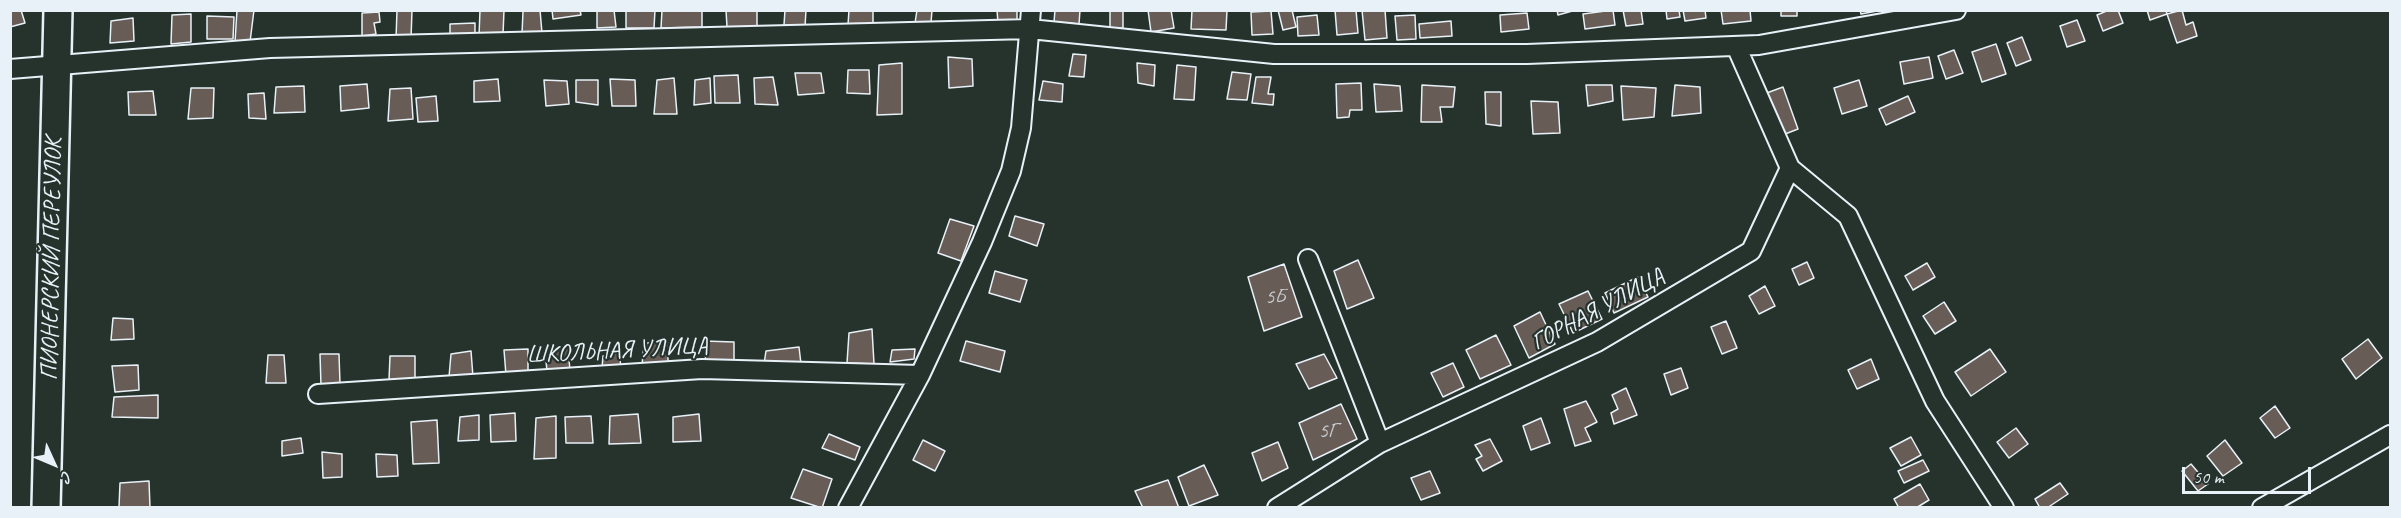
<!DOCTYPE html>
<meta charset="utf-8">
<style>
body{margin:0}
#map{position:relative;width:2401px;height:518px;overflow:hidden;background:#26332d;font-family:Caveat,sans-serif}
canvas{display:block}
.frame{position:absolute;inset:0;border:12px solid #e8f1f8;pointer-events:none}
.north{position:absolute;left:24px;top:434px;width:60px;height:60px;-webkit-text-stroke:4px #26332d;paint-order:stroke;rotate:134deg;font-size:16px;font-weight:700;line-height:24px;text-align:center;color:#e8f1f8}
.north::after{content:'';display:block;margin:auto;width:21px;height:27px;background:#e8f1f8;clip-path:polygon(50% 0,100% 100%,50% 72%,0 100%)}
.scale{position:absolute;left:2182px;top:467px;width:129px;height:27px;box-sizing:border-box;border:3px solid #e8f1f8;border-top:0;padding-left:8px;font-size:18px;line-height:21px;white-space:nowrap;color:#e8f1f8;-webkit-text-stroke:4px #26332d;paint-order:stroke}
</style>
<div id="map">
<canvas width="2401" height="518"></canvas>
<div class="frame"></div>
<div class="north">С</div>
<div class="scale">50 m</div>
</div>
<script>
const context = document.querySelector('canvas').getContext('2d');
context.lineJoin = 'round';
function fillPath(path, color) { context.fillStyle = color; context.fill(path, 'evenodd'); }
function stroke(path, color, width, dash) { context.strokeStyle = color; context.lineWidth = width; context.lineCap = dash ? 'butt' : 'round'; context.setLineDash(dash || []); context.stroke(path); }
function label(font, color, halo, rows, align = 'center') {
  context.font = font + ' Caveat,sans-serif'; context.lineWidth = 4.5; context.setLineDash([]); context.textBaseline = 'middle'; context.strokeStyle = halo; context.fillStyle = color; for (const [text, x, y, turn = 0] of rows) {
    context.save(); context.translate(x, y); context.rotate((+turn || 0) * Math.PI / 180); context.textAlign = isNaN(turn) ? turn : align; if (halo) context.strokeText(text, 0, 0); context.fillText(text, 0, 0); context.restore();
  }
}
const building = new Path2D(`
 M10,10H21L25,23L10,27Z
 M237,10H254L250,42H235Z
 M397,10H412L411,39H396Z
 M480,10H504L503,35L479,36Z
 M540,10L542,33L522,34L523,11Z
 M552,10H580L581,15L553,19Z
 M597,10H614L616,27L597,28Z
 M626,10H655L654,28H626Z
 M662,10H702V27L661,28Z
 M726,10H757V27H727Z
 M785,10H806L805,27L784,25Z
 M849,10H873V25H848Z
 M917,10H932L931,23H915Z
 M997,10H1017V23H998Z
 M1055,10H1080L1079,24L1054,22Z
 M1110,10H1123V28H1110Z
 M1148,10H1171L1174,28L1151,32Z
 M1192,10H1227L1226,30L1191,29Z
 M1278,10H1292L1296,27L1283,30Z
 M1335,10H1356L1358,33L1337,35Z
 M1362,10H1385L1387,38L1365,40Z
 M1557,10H1576L1558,15Z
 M1613,10L1615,25L1585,29L1583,14Z
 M1623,10H1641L1643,24L1626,26Z
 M1666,10H1679L1680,17L1667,19Z
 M1683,10H1705L1706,18L1685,21Z
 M1721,10H1750L1751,21L1723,24Z
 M1781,10H1797V16H1781Z
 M1860,10H1877V11L1861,14Z
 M2109,10H2118L2123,23L2103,31L2097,15Z
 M2147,10H2166L2167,14L2150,20Z
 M2182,10L2186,25L2193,22L2197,36L2177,43L2167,14Z
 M1271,11L1273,34L1252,35L1251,12Z
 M379,12L380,22L374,23L376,34L362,36V13Z
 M1527,13L1529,29L1501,32L1500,15Z
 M191,14V42L171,44L172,15Z
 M1317,15L1319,35L1298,36L1297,17Z
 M1415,15L1416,39L1397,40L1395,16Z
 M207,16L234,17L233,39H207Z
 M133,18L134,41L110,43L111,21Z
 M2077,20L2085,41L2067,47L2060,26Z
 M1451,21L1452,36L1420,38L1419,24Z
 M475,23V36L450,38V24Z
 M2022,37L2031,60L2016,66L2007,43Z
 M1996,44L2006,74L1982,82L1972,52Z
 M1954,50L1963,73L1946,79L1938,56Z
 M1073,54L1086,55L1084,77L1069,76Z
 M948,57L972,59L973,86L949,88Z
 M1929,57L1933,78L1904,84L1900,62Z
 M902,63V114L877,115L879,65Z
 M1137,63L1155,65L1154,86L1138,83Z
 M1177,65L1196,67L1194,100L1174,99Z
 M848,70H869L870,94L847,93Z
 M1232,72L1251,74L1247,100L1227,99Z
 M795,73H821L824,93L798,95Z
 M738,75L740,103H715L714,76Z
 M773,77L778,105L755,104L754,78Z
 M1256,77H1271L1268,94H1274L1273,105L1252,103Z
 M674,78L677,114H654L657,80Z
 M710,78L711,103L694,105L695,80Z
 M498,79L500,101L474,102V81Z
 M610,79L635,80L636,106H612Z
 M544,80L567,81L569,104L546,106Z
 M576,80H598V105L576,102Z
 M1859,80L1867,106L1842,114L1834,88Z
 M1043,81L1063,84L1062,102L1039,100Z
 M1361,83L1362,110H1350L1349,117L1337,118L1336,84Z
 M367,84L369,108L341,111L340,86Z
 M1374,84L1400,86L1402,111L1376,112Z
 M1422,85L1455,87L1453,107H1440L1442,122H1421Z
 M1586,85H1612L1613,101L1588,106Z
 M1675,85L1700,87L1701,113L1672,116Z
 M304,86L305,112L274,113L276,87Z
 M1621,86L1656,88L1654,117L1623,120Z
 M1783,87L1798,129L1780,136L1764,94Z
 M191,88H214L213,118L188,119Z
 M411,88L413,119L388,121L390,89Z
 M153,91L156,115H129L128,92Z
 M1485,92H1501V126L1486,124Z
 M264,93L266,119L249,118L248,94Z
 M436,96L438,121L418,122L416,98Z
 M1908,96L1915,112L1886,125L1879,109Z
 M1531,101L1558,102L1560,133L1533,134Z
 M1015,216L1044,224L1037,246L1009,236Z
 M950,219L974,226L961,261L938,253Z
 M1358,260L1374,298L1347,309L1334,271Z
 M1807,262L1814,278L1799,285L1792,269Z
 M1927,263L1935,277L1913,290L1905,276Z
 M1284,264L1302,317L1264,331L1248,277Z
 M995,271L1027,280L1020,302L989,293Z
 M1638,277L1648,297L1614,313L1605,293Z
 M1765,286L1775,306L1759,314L1749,296Z
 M1588,291L1602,319L1573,333L1559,304Z
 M1944,302L1956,321L1935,334L1923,316Z
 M1540,312L1555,344L1529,358L1514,326Z
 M113,318L133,319L134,339L111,340Z
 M1726,321L1737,348L1722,354L1711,327Z
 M872,329L874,364L847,363L849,333Z
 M1496,335L1511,365L1480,379L1466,350Z
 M2368,339L2382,358L2356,379L2342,359Z
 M704,341L734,342V362L706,363Z
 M966,341L1005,351L1000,372L960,361Z
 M644,343H668V364L642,365Z
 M568,347L570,371L547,372L545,349Z
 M799,347L801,364H764L766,351Z
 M528,349V373L506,375L504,350Z
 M915,349L914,359L890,362L892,350Z
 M1990,349L2006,372L1971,396L1955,372Z
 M471,351L473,377H449L451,354Z
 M619,353L621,367L602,368L603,356Z
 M320,354H339L340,384L321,386Z
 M1324,354L1337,378L1309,389L1296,364Z
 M268,355H284L286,383H266Z
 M390,356H415V379L389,380Z
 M1871,359L1879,379L1857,389L1848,370Z
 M1453,363L1464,387L1443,397L1431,373Z
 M138,365L139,390L115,392L112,366Z
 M1681,368L1688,388L1671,395L1664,374Z
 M1626,388L1637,415L1614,424L1611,413L1618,409L1612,395Z
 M158,395V418L112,417L114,397Z
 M1586,401L1597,422L1585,428L1591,441L1575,446L1564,409Z
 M1341,404L1357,439L1313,460L1299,423Z
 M2275,406L2290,428L2275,438L2260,418Z
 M515,413L516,441L491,442L490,415Z
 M638,414L641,443L609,444L610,416Z
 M699,414L701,441L673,442V417Z
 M479,415V440L458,441L460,417Z
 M556,416V458L534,459L536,418Z
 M591,416L593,443H566L565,417Z
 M1541,418L1550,443L1531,450L1523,426Z
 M437,420L439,463L413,464L411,422Z
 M2016,428L2028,444L2009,458L1997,442Z
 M829,434L860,447L855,460L822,448Z
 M1911,437L1921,455L1901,466L1890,448Z
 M301,438L303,453L282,456V441Z
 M1490,439L1502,461L1483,471L1476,459L1482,456L1475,445Z
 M923,440L945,451L935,471L913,460Z
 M2225,440L2242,463L2223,476L2207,456Z
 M1278,442L1288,468L1262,481L1252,453Z
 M322,452L342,454V477L323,478Z
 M376,454L397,455L398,476L377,477Z
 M1923,460L1929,471L1904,483L1898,471Z
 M2191,464L2208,484L2198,491L2182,471Z
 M1204,465L1218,495L1189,506L1178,477Z
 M803,469L832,479L822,508L791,498Z
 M1430,471L1440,493L1421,500L1411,478Z
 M1168,480L1179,508H1143L1135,491Z
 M149,481L150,508L119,507L120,483Z
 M2060,483L2068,494L2047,508H2040L2035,499Z
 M1920,484L1929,500L1916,508H1899L1894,499Z`);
fillPath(building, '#685c57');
stroke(building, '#e8f1f8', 1.5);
const street = new Path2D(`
 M1736,46L1790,168L1848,216L1935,401L2004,508
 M10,69L270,48L1030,29L1274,54H1527L1759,45L1956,10
 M1308,259L1380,443
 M318,394L702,369L920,375
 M848,508L920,375L982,242L1011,171L1021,128L1031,10
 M1277,508L1380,443L1597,342L1751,251L1790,168
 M2262,508L2390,435`);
const secondary = new Path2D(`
 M46,508L58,10`);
stroke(street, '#e8f1f8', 22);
stroke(secondary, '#e8f1f8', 32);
stroke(street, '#26332d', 18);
stroke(secondary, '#26332d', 27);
label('21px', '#c8ccd0', null, [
 ["5Б",1275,297],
 ["5Г",1328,431]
]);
label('24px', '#e8f1f8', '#26332d', [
 ["ПИОНЕРСКИЙ ПЕРЕУЛОК",52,259,-89],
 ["ГОРНАЯ УЛИЦА",1598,310,-28],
 ["ШКОЛЬНАЯ УЛИЦА",617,351,-3]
]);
</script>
